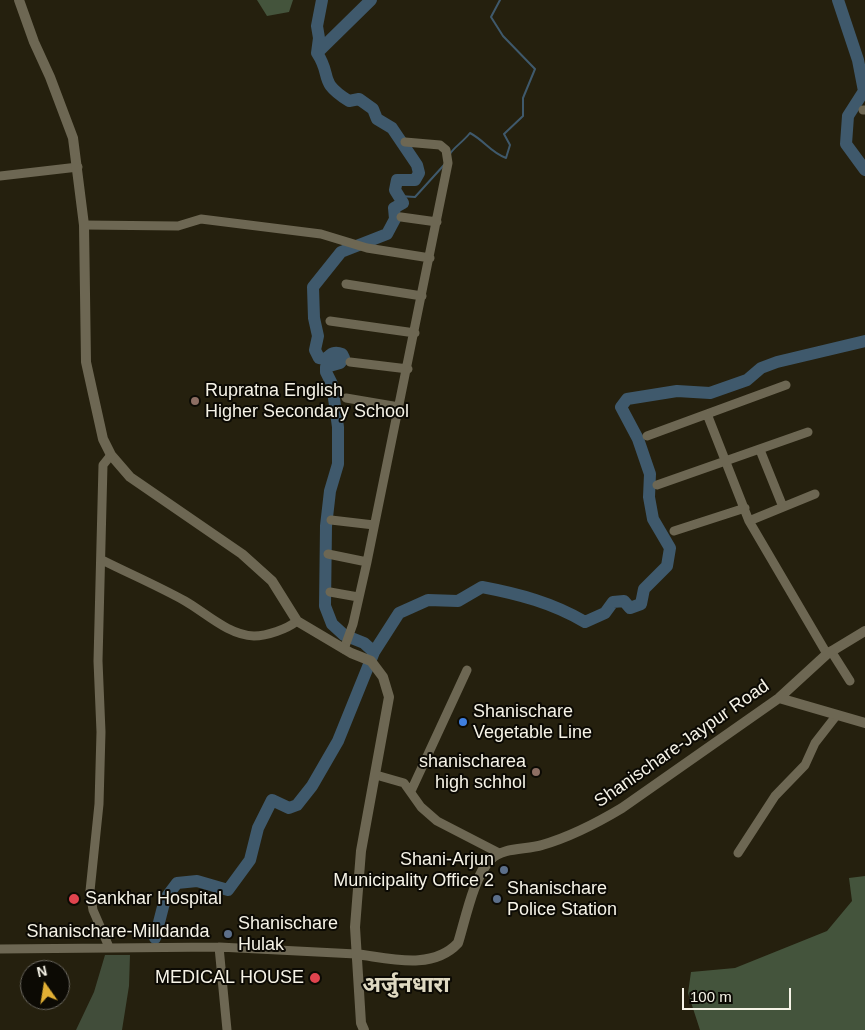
<!DOCTYPE html>
<meta charset="utf-8">
<style>
body{margin:0}
#map{position:relative;width:865px;height:1030px;overflow:hidden;background:#25200e;font-family:Arial,sans-serif}
canvas{display:block}
.north{position:absolute;left:20px;top:960px;width:50px;height:50px;box-sizing:border-box;background:#0c0a04;border:1px solid #6a675f;border-radius:50%;rotate:347deg;font-size:14px;font-weight:700;line-height:20px;text-align:center;color:#f6f3e7}
.north::after{content:'';display:block;margin:auto;width:18px;height:22px;background:#e1af34;clip-path:polygon(50% 0,100% 100%,50% 72%,0 100%)}
.scale{position:absolute;left:682px;top:988px;width:109px;height:22px;box-sizing:border-box;border:2px solid #f6f3e7;border-top:0;padding-left:6px;font-size:15px;line-height:18px;white-space:nowrap;color:#f6f3e7;-webkit-text-stroke:4px #0c0a04;paint-order:stroke}
</style>
<div id="map">
<canvas width="865" height="1030"></canvas>
<div class="north">N</div>
<div class="scale">100 m</div>
</div>
<script>
const context = document.querySelector('canvas').getContext('2d');
context.lineJoin = 'round';
function fillPath(path, color) { context.fillStyle = color; context.fill(path, 'evenodd'); }
function stroke(path, color, width, dash) { context.strokeStyle = color; context.lineWidth = width; context.lineCap = dash ? 'butt' : 'round'; context.setLineDash(dash || []); context.stroke(path); }
function label(font, color, halo, rows, align = 'center') {
  context.font = font + ' Arial,"Noto Sans Devanagari",sans-serif'; context.lineWidth = 4; context.setLineDash([]); context.textBaseline = 'middle'; context.strokeStyle = halo; context.fillStyle = color; for (const [text, x, y, turn = 0] of rows) {
    context.save(); context.translate(x, y); context.rotate((+turn || 0) * Math.PI / 180); context.textAlign = isNaN(turn) ? turn : align; if (halo) context.strokeText(text, 0, 0); context.fillText(text, 0, 0); context.restore();
  }
}
fillPath(new Path2D(`
 M105,955H130L129,986L122,1030H76L94,992Z`), '#414d3a');
fillPath(new Path2D(`
 M257,0H293L289,12L267,16Z
 M865,876V1030H700L688,993L691,972L735,968L827,931L852,901L849,878Z`), '#44543c');
stroke(new Path2D(`
 M450,154C453,148 463,142 470,133C485,141 490,152 506,158L510,145L504,134L523,116V98L535,69L503,36L491,17L500,0
 M399,196L415,197L444,165`), '#3f596c', 2);
stroke(new Path2D(`
 M322,0L317,26L319,38L317,53C333,77 317,81 349,101L359,99L373,109L377,119L392,128L417,165L419,173L415,180H397L395,190L403,203L394,208L395,219L387,234L341,252L313,287L314,318L318,336L315,350L319,358L326,359C331,353 335,351 342,354L344,358L340,363L326,367V372L332,384L338,427V464L330,491L326,526L325,606L332,624L344,635L364,643L374,652
 M838,0L858,60L864,91L848,116L846,144L865,170
 M317,53L371,0
 M155,938L165,899L177,883L197,881L228,890L250,860L258,828L272,800L289,808L297,805L312,786L338,741L374,652L399,613L428,600L458,601L482,587C519,594 553,603 585,622L605,613L613,602L624,601L630,608L641,604L644,589L667,566L670,548L653,519L649,497L650,474L638,439L621,407L627,399L677,391L710,393L747,380L761,368L777,362L865,341`), '#3f596c', 12);
stroke(new Path2D(`
 M863,110H865
 M0,176L78,167
 M401,217L437,222
 M84,225L178,226L201,219L321,234L367,248L430,258
 M346,284L422,296
 M330,321L415,333
 M350,362L408,369
 M346,398L399,407
 M707,414L749,521L827,654
 M647,436L786,385
 M760,450L783,507
 M657,485L808,432
 M331,520L374,525
 M749,521L815,494
 M674,531L745,508
 M328,554L367,562
 M102,560C130,574 158,586 185,601C206,613 228,635 254,636C267,636 287,629 297,621
 M330,592L358,597
 M344,649L353,624L367,562L448,163L446,150L440,145L405,142
 M831,651L850,681
 M376,775L404,783L421,807L437,821L499,853
 M411,791L467,670
 M738,853L775,796L805,765L815,743L836,716
 M109,947L93,910L90,891L99,804L101,732L98,661L103,465L111,455
 M219,947L227,1030
 M0,949L219,947L356,954`), '#6d6753', 9);
stroke(new Path2D(`
 M19,0L34,42L50,77L73,138L84,225L86,362L103,439L111,455L130,477L242,554L272,581L297,621L351,653L371,661L383,677L389,697L361,851L355,927L361,1023L364,1030
 M779,698L865,723
 M356,954C389,958 432,971 458,943C465,921 474,875 491,859C504,847 526,850 542,845C570,837 597,823 622,808L779,698L827,654L865,631`), '#6d6753', 10);
for (const [x, y, r, color] of [
 [195,401,5,"#8d6e63"],
 [463,722,5,"#3f7fe0"],
 [536,772,5,"#8d6e63"],
 [504,870,5,"#5c6f8a"],
 [74,899,6,"#e0444e"],
 [497,899,5,"#5c6f8a"],
 [228,934,5,"#5c6f8a"],
 [315,978,6,"#e0444e"]
]) { const dot = new Path2D(); dot.arc(x, y, r, 0, 2 * Math.PI); context.fillStyle = color; context.fill(dot); stroke(dot, '#0c0a04', 2); }
label('18px', '#f6f3e7', '#0c0a04', [
 ["Rupratna English",205,391],
 ["Higher Secondary School",205,412],
 ["Shanischare",473,712],
 ["Vegetable Line",473,733],
 ["shanischarea",526,762,"right"],
 ["high schhol",526,783,"right"],
 ["Shani-Arjun",494,860,"right"],
 ["Municipality Office 2",494,881,"right"],
 ["Shanischare",507,889],
 ["Police Station",507,910],
 ["Sankhar Hospital",85,899],
 ["Shanischare",238,924],
 ["Hulak",238,945],
 ["MEDICAL HOUSE",304,978,"right"]
], 'left');
label('18px', '#f6f3e7', '#0c0a04', [
 ["Shanischare-Jaypur Road",682,744,-35],
 ["Shanischare-Milldanda",118,932]
]);
label('bold 22px', '#dfd9c2', '#0c0a04', [
 ["अर्जुनधारा",406,986]
]);
</script>
